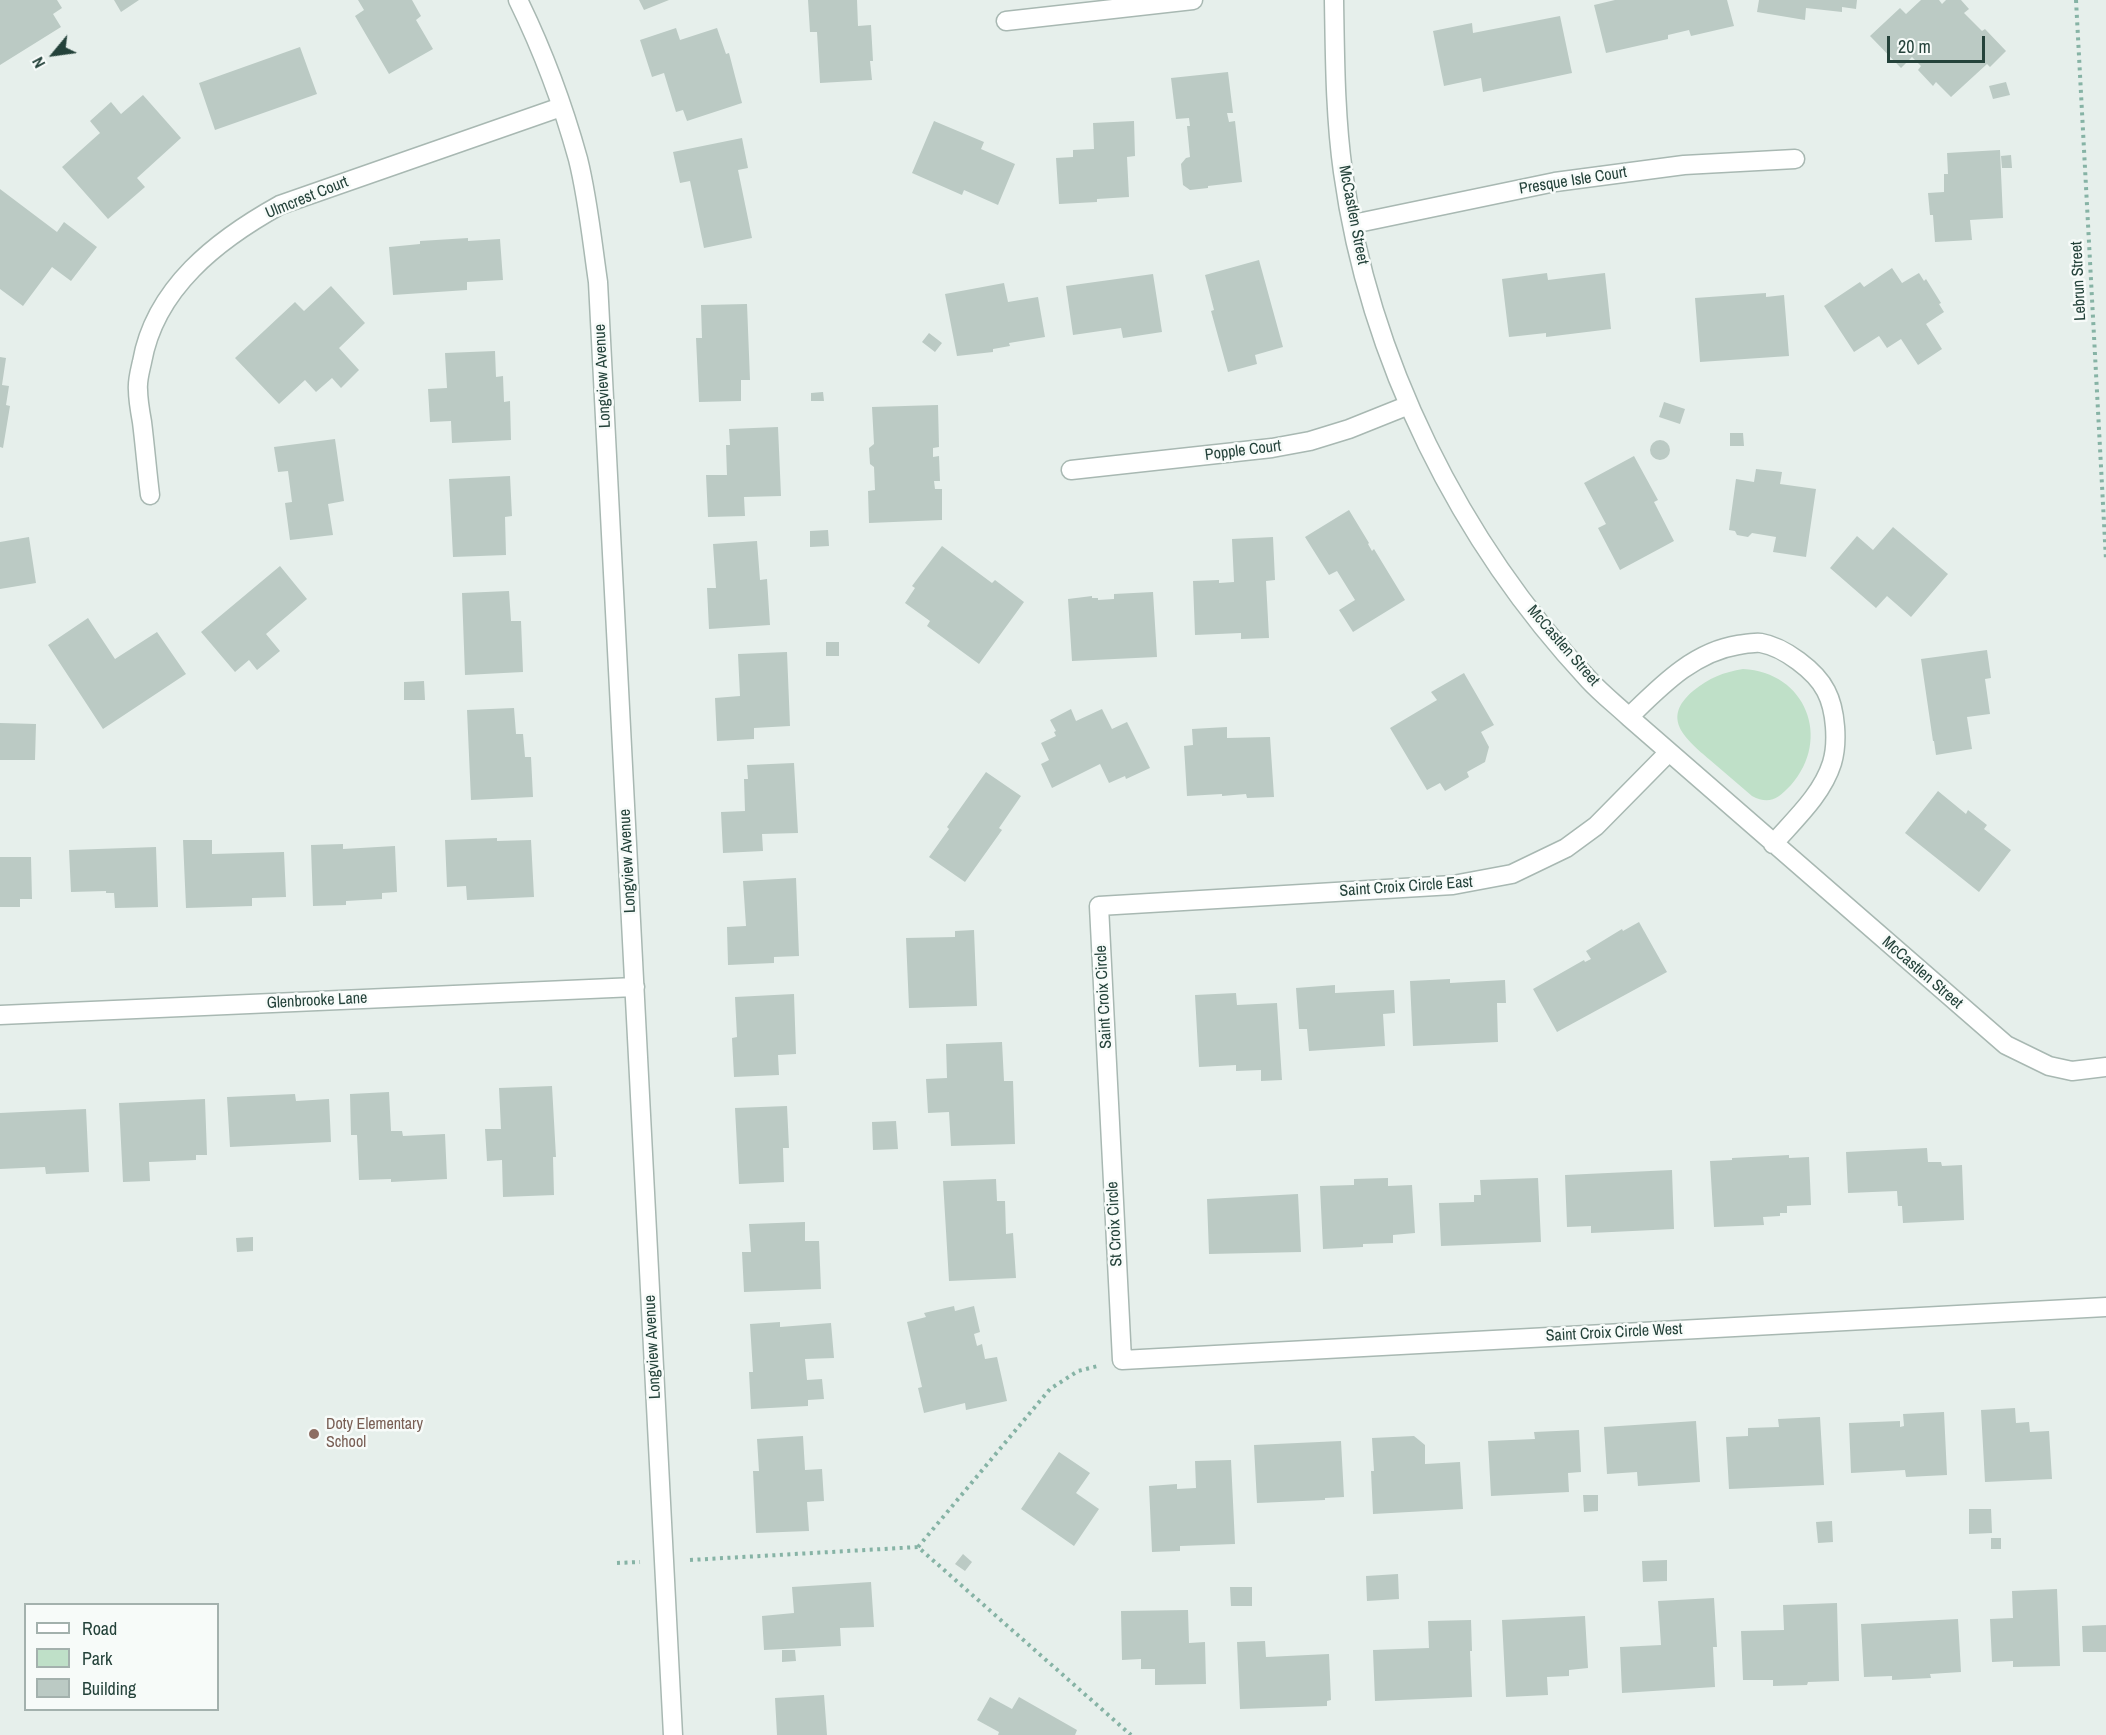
<!DOCTYPE html>
<style>
body{margin:0}
#map{position:relative;width:2106px;height:1735px;overflow:hidden;background:#e6efeb;font-family:"Archivo Narrow",sans-serif}
canvas{display:block}
.legend{position:absolute;left:24px;top:1603px;width:195px;height:108px;box-sizing:border-box;background:#f7fbf9;border:2px solid #a3b1ad;margin:0;padding:8px 10px;list-style:none;font-size:18px;color:#24423a}
.legend li{display:flex;align-items:center;gap:12px;height:30px}
.legend b{width:30px;border:2px solid #a3b1ad}
.north{position:absolute;left:24px;top:24px;width:60px;height:60px;-webkit-text-stroke:4px #f7fbf9;paint-order:stroke;rotate:241deg;font-size:16px;font-weight:700;line-height:24px;text-align:center;color:#24423a}
.north::after{content:'';display:block;margin:auto;width:21px;height:27px;background:#24423a;clip-path:polygon(50% 0,100% 100%,50% 72%,0 100%)}
.scale{position:absolute;left:1887px;top:36px;width:98px;height:27px;box-sizing:border-box;border:3px solid #24423a;border-top:0;padding-left:8px;font-size:18px;line-height:21px;white-space:nowrap;color:#24423a;-webkit-text-stroke:4px #f7fbf9;paint-order:stroke}
</style>
<div id="map">
<canvas width="2106" height="1735"></canvas>
<ul class="legend">
<li><b style="height:8px;background:#fff"></b>Road</li>
<li><b style="height:16px;background:#bfe0c8"></b>Park</li>
<li><b style="height:16px;background:#bbcac4"></b>Building</li>
</ul>
<div class="north">N</div>
<div class="scale">20 m</div>
</div>
<script>
const context = document.querySelector('canvas').getContext('2d');
context.lineJoin = 'round';
function fillPath(path, color) { context.fillStyle = color; context.fill(path, 'evenodd'); }
function stroke(path, color, width, dash) { context.strokeStyle = color; context.lineWidth = width; context.lineCap = dash ? 'butt' : 'round'; context.setLineDash(dash || []); context.stroke(path); }
function label(font, color, halo, rows, align = 'center') {
  context.font = font + ' "Archivo Narrow",sans-serif'; context.lineWidth = 5; context.setLineDash([]); context.textBaseline = 'middle'; context.strokeStyle = halo; context.fillStyle = color; for (const [text, x, y, turn = 0] of rows) {
    context.save(); context.translate(x, y); context.rotate((+turn || 0) * Math.PI / 180); context.textAlign = isNaN(turn) ? turn : align; if (halo) context.strokeText(text, 0, 0); context.fillText(text, 0, 0); context.restore();
  }
}
fillPath(new Path2D(`
 M1743,669C1806,672 1832,739 1791,785C1778,799 1769,805 1752,796C1738,784 1724,772 1710,760C1686,739 1660,719 1693,691C1709,678 1724,672 1743,669Z`), '#bfe0c8');
fillPath(new Path2D(`
 M0,0H57L62,8L53,14L61,27L0,65Z
 M114,0H139L121,12Z
 M358,0H412L421,16L416,20L433,49L389,74L355,16L364,10Z
 M639,0H669L644,10Z
 M808,0H857L858,26L871,25L873,61H870L872,80L820,83L817,32H810Z
 M1615,0H1727L1734,26L1691,36L1689,30L1668,35V39L1606,53L1594,5Z
 M1759,0H1857L1856,9L1842,7V12L1806,8L1805,20L1757,12Z
 M1921,0H1939L1942,4L1946,0H1961L1969,9L1964,13L1982,31L1985,29L2006,51L1990,67L1987,64L1951,97L1936,82L1933,86L1918,70L1921,66L1912,57L1901,68L1870,36L1900,8L1906,14Z
 M1560,16L1572,73L1483,92L1481,78L1444,86L1433,31L1472,23L1473,33Z
 M676,28L680,40L717,28L726,54L729,53L742,103L687,121L683,110L676,112L664,73L652,77L640,40Z
 M300,47L317,94L215,130L199,83Z
 M1228,72L1233,113H1227L1229,122L1235,121L1242,182L1208,186V188L1190,190L1183,185L1181,164L1186,158L1190,157L1187,126H1190L1189,118L1176,119L1171,78Z
 M2006,82L2010,95L1993,99L1989,86Z
 M143,95L181,138L137,178L145,187L108,219L62,167L100,133L90,121L111,102L121,114Z
 M934,121L984,142L981,149L1015,164L998,205L964,190L962,195L912,173Z
 M1134,121L1135,156L1127,157L1129,197L1097,199V202L1059,204L1056,158L1073,157V150L1094,149L1093,123Z
 M742,138L748,168L738,170L752,238L704,248L690,181L680,183L673,152Z
 M2000,150L2003,218L1970,220L1972,240L1935,242L1933,215H1930L1928,193L1944,192V174H1948L1947,153Z
 M2011,155L2012,168H2002L2001,156Z
 M0,189L57,232L64,222L97,247L71,281L52,267L23,306L0,289Z
 M468,238V241L500,239L503,280L467,282V290L393,295L389,247L420,244V241Z
 M1259,260L1283,347L1255,355L1257,364L1228,372L1211,311L1214,310L1205,275Z
 M1892,268L1902,283L1919,273L1924,281L1926,279L1941,303L1939,304L1944,312L1926,324L1942,349L1918,365L1901,339L1887,348L1879,336L1854,352L1824,306L1860,282L1864,287Z
 M1547,273L1548,280L1605,273L1611,329L1546,337V333L1509,337L1502,279Z
 M1153,274L1162,332L1123,338L1121,328L1073,335L1066,286Z
 M1004,283L1008,302L1038,297L1045,337L1009,343L1010,346L993,349V352L957,356L945,294Z
 M331,286L365,323L339,348L359,370L341,388L332,378L316,392L305,380L279,404L235,358L295,302L304,311Z
 M1766,293V297L1784,295L1789,356L1700,362L1695,298Z
 M747,304L750,380H741V401L699,402L696,338H702L701,305Z
 M929,333L942,343L935,352L922,342Z
 M495,351L496,377L503,376L504,402L510,401L511,440L452,443L451,421L430,422L428,389L447,388L445,353Z
 M0,357L6,358L2,385L9,386L6,405L10,406L3,448L0,447Z
 M823,392L824,401H811V393Z
 M1664,402L1685,409L1680,424L1659,417Z
 M938,405L939,447L933,448V457L939,456L940,481H934L935,489H942V520L869,523L868,491L875,490L874,467L870,464L869,448L874,444L872,407Z
 M778,427L781,496L744,497L745,516L708,517L706,475H727L726,445H730L729,429Z
 M1730,433H1743L1744,446H1730Z
 M335,439L344,501L328,504L333,535L290,540L285,503L292,502L288,471L278,472L274,447Z
 M1650 450a10 10 0 1 1 20 0a10 10 0 1 1-20 0Z
 M1634,456L1658,500L1654,502L1674,541L1620,570L1598,528L1606,524L1584,483Z
 M1756,469L1782,472L1780,484L1816,489L1806,557L1773,552L1776,537L1752,533L1748,537L1737,535L1735,531L1729,530L1736,479L1754,482Z
 M510,476L512,516L505,517L506,555L453,557L449,479Z
 M1349,510L1369,543L1368,544L1372,551L1374,549L1405,600L1353,632L1339,610L1355,600L1337,571L1329,575L1305,537Z
 M1893,527L1948,574L1911,617L1887,596L1876,608L1830,568L1857,536L1873,550Z
 M828,530L829,546L810,547V531Z
 M29,537L36,583L0,589V542Z
 M1273,537L1275,580L1266,581L1269,638L1241,639V633L1195,635L1193,581L1219,580V583L1234,582L1232,539Z
 M757,541L760,580L767,579L770,625L709,629L707,588H716L713,544Z
 M942,546L992,583L995,580L1024,602L979,664L927,626L930,621L905,603L915,588L912,586Z
 M280,566L307,599L266,634L280,651L257,670L249,660L235,672L201,632Z
 M509,591L511,621H521L523,672L465,675L462,593Z
 M1153,592L1157,657L1072,661L1068,599L1092,596V598H1098V600L1114,599V594Z
 M88,618L115,659L157,632L186,674L103,729L48,645Z
 M826,642H839V656H826Z
 M1987,650L1991,678L1985,679L1990,714L1967,717L1972,749L1936,755L1934,741H1933L1921,659Z
 M787,652L790,726L754,728V739L717,741L715,698L740,696L738,654Z
 M1464,673L1494,725L1481,732L1489,747L1485,762L1467,772L1469,777L1445,791L1440,783L1427,790L1390,728L1437,700L1431,692Z
 M424,681L425,700H404V682Z
 M514,708L516,734H523L525,757H531L533,797L471,800L467,710Z
 M1071,709L1076,721L1102,709L1112,729L1127,722L1150,768L1126,779L1125,776L1109,783L1100,764L1052,788L1041,764L1049,760L1041,743L1056,736L1054,732L1056,731L1050,720Z
 M0,723L36,724L35,760H0Z
 M1227,727V738L1270,737L1274,797L1247,798L1246,794L1222,796V794L1187,796L1184,746L1193,745L1192,729Z
 M794,763L798,833L762,834L763,851L723,853L721,812L745,811L744,779H748L747,765Z
 M986,772L1021,796L999,828L1002,830L965,882L929,857L949,829L947,827Z
 M1938,791L1966,814L1968,810L1987,825L1984,829L2011,850L1979,892L1905,833Z
 M497,838V841L531,840L534,897L467,900L466,886L447,887L445,840Z
 M183,840H212V854L284,852L286,897L252,898V906L186,908Z
 M343,844V849L395,846L397,892L382,893V899L346,901V905L313,906L311,845Z
 M156,847L158,907L115,908L114,893H106V891L71,892L69,850Z
 M0,857H31L32,899H20V907H0Z
 M796,878L799,956L774,957V963L728,965L727,927L746,926L743,881Z
 M1639,922L1667,972L1557,1032L1533,989L1584,960L1585,962L1591,959L1586,951L1622,929L1623,931Z
 M974,930L977,1006L909,1008L906,938L955,937V931Z
 M1450,979V983L1505,980L1506,1003H1497L1498,1042L1413,1046L1410,981Z
 M1335,985V993L1394,990L1395,1013L1383,1014L1385,1046L1309,1051L1307,1029H1299L1296,988Z
 M1236,993L1237,1005L1277,1003L1282,1080L1261,1081V1070L1236,1071V1065L1199,1067L1195,995Z
 M794,994L796,1054L778,1055L779,1075L734,1077L732,1038L737,1037L735,997Z
 M1002,1042L1004,1081H1013L1015,1144L951,1146L949,1112L928,1113L926,1079L947,1078L946,1044Z
 M552,1086L556,1157H553L554,1195L503,1197L502,1160L487,1161L485,1129H501L499,1088Z
 M389,1092L391,1131H402L403,1136L445,1134L447,1179L391,1182V1179L359,1180L357,1135H351L350,1094Z
 M295,1094L296,1101L329,1099L331,1142L230,1147L227,1097Z
 M205,1099L207,1155H196V1160L149,1162L150,1181L123,1182L119,1103Z
 M787,1106L789,1148H783L784,1182L739,1184L735,1108Z
 M86,1109L89,1172L46,1174L45,1167L0,1169V1113Z
 M896,1121L898,1149L873,1150L872,1122Z
 M1927,1148L1928,1162H1941L1942,1166L1962,1165L1964,1220L1903,1223L1902,1206H1898L1897,1191L1848,1193L1846,1152Z
 M1789,1155V1158L1809,1157L1811,1205L1787,1206V1213H1780V1216L1763,1217L1764,1225L1714,1227L1710,1161L1732,1160V1158Z
 M1672,1170L1674,1229L1591,1233V1226L1567,1227L1565,1175Z
 M1388,1178V1186L1412,1185L1415,1233L1393,1235V1243L1363,1244V1247L1323,1249L1320,1186L1354,1185V1179Z
 M1538,1178L1541,1242L1441,1246L1439,1203L1474,1202V1195H1481L1480,1180Z
 M996,1179L997,1201H1005L1006,1234L1013,1233L1016,1278L949,1281L943,1181Z
 M1298,1194L1301,1252L1209,1254L1207,1199Z
 M805,1222V1241H819L821,1289L744,1292L742,1252H751L749,1224Z
 M253,1237V1251L237,1252L236,1238Z
 M954,1306L955,1311L974,1306L980,1332L974,1334L977,1346L982,1344L985,1359L997,1357L1007,1401L966,1410L965,1403L924,1413L918,1388L922,1387L907,1322L926,1317L924,1313Z
 M780,1322V1327L831,1323L834,1358L805,1359L807,1380L822,1379L824,1399L808,1400V1406L751,1409L749,1372H753L750,1324Z
 M2015,1408L2016,1423L2029,1422L2030,1432L2049,1431L2052,1479L1985,1482L1981,1410Z
 M1944,1412L1947,1475L1906,1477L1905,1470L1851,1473L1849,1423L1900,1421V1427L1904,1426L1903,1414Z
 M1820,1417L1824,1485L1729,1489L1726,1437L1748,1436V1428L1779,1427L1778,1419Z
 M1696,1421L1700,1482L1638,1486L1637,1472L1607,1474L1604,1427Z
 M1579,1430L1581,1472L1568,1473L1569,1492L1491,1496L1488,1441L1535,1439L1534,1432Z
 M803,1436L805,1470L822,1469L824,1501L807,1502L809,1531L756,1533L753,1471H759L757,1439Z
 M1414,1436L1425,1445V1464L1460,1462L1463,1509L1373,1514L1371,1471H1374L1372,1438Z
 M1341,1441L1344,1497L1325,1498V1500L1257,1503L1254,1445Z
 M1059,1452L1090,1473L1076,1493L1099,1509L1074,1546L1021,1509Z
 M1231,1460L1235,1544L1180,1546V1551L1152,1552L1149,1486L1177,1484V1489L1196,1488L1195,1461Z
 M1583,1495H1598V1511L1584,1512Z
 M1969,1509H1991L1992,1533L1969,1534Z
 M1832,1521L1833,1542L1818,1543L1816,1522Z
 M1991,1538H2001V1549H1991Z
 M963,1554L972,1562L965,1571L955,1564Z
 M1667,1560V1581L1643,1582L1642,1561Z
 M1398,1574L1399,1599L1367,1601L1366,1576Z
 M871,1582L874,1627L840,1628L841,1646L764,1650L762,1616L794,1613L792,1587Z
 M1230,1587H1252V1606H1231Z
 M2057,1589L2060,1666L2013,1667V1661L1992,1662L1990,1619L2013,1618L2012,1591Z
 M1714,1598L1717,1647H1713L1715,1687L1622,1693L1620,1647L1661,1645L1658,1601Z
 M1837,1603L1839,1681L1808,1682L1807,1685L1773,1686V1680H1743L1741,1631L1784,1630L1783,1605Z
 M1188,1610L1189,1643L1205,1642L1206,1684L1155,1685V1669H1141V1659L1122,1660L1121,1611Z
 M1585,1616L1588,1668L1569,1670V1676L1547,1677L1548,1695L1506,1697L1502,1620Z
 M1958,1619L1961,1672L1930,1674L1931,1678L1892,1680V1676L1864,1677L1861,1624Z
 M1471,1620L1472,1651H1470L1472,1697L1375,1701L1373,1650L1429,1648L1428,1621Z
 M2106,1625V1652H2083L2082,1626Z
 M1265,1641L1266,1657L1329,1654L1331,1700L1327,1701V1706L1240,1709L1237,1642Z
 M782,1650H795L796,1661L782,1662Z
 M824,1695L827,1735H777L775,1698Z
 M990,1697L1012,1709L1019,1697L1077,1730L1075,1735H998L999,1732L977,1720Z`), '#bbcac4');
const minor = new Path2D(`
 M518,0C543,51 563,105 578,159C588,199 592,241 598,282L673,1735
 M1334,0C1335,58 1335,115 1343,172C1369,360 1460,542 1589,680C1601,693 1616,705 1629,717L2006,1045L2049,1066L2072,1071L2106,1067
 M1006,21L1193,0
 M1353,224L1555,182L1684,165L1795,159
 M1071,470L1272,448L1310,441L1349,429L1409,405
 M150,495C147,471 145,446 142,422C140,411 138,400 138,390C137,381 140,371 142,362C155,288 217,240 280,205L561,107
 M1629,717C1660,687 1693,652 1738,645C1745,644 1755,642 1761,643C1784,647 1816,671 1826,691C1836,710 1838,743 1832,763C1822,795 1794,820 1773,844
 M1668,753L1596,826L1566,848L1512,874L1453,885L1099,906L1122,1360L2106,1307
 M0,1015L635,987`);
stroke(minor, '#a8b8b2', 21);
stroke(new Path2D(`
 M2076,0L2106,560
 M918,1547L1050,1389L1078,1371L1098,1366
 M690,1560L918,1547L1131,1735
 M617,1563L640,1562`), '#86b3a5', 4, [3, 4.5]);
stroke(minor, '#fff', 18);
for (const [x, y, r, color] of [
 [314,1434,6,"#8d6e63"]
]) { const dot = new Path2D(); dot.arc(x, y, r, 0, 2 * Math.PI); context.fillStyle = color; context.fill(dot); stroke(dot, '#f7fbf9', 2); }
label('16px', '#24423a', '#f7fbf9', [
 ["Presque Isle Court",1573,181,-9],
 ["Ulmcrest Court",307,198,-22],
 ["McCastlen Street",1353,215,79],
 ["Lebrun Street",2079,281,-93],
 ["Longview Avenue",603,376,-93],
 ["Popple Court",1243,451,-7],
 ["McCastlen Street",1563,646,49],
 ["Longview Avenue",628,861,-93],
 ["Saint Croix Circle East",1406,887,-4],
 ["McCastlen Street",1922,973,41],
 ["Saint Croix Circle",1104,997,-93],
 ["Glenbrooke Lane",317,1001,-3],
 ["St Croix Circle",1115,1224,-93],
 ["Saint Croix Circle West",1614,1333,-3],
 ["Longview Avenue",653,1347,-93]
]);
label('16px', '#785e54', '#f7fbf9', [
 ["Doty Elementary",326,1425],
 ["School",326,1443]
], 'left');
</script>
